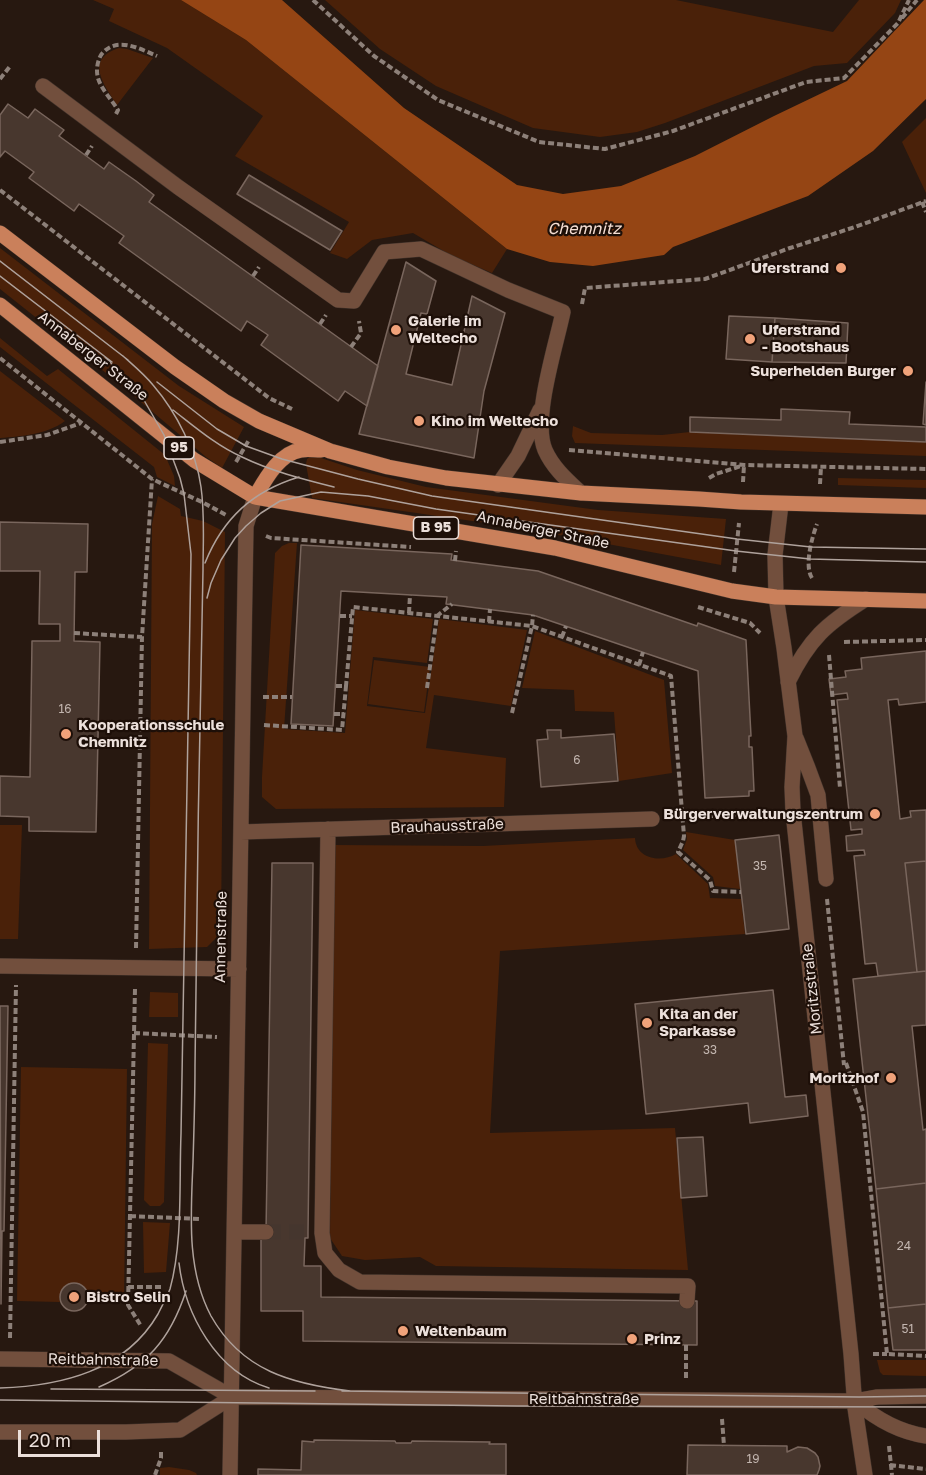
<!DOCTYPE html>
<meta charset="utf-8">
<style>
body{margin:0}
#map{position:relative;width:926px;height:1475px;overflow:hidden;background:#271810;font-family:"Golos Text",sans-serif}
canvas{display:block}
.scale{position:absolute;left:18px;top:1430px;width:82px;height:27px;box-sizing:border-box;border:3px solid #ece0db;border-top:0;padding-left:8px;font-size:18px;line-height:21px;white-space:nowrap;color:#ece0db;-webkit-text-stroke:4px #1d0f08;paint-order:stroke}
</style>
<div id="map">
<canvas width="926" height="1475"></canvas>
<div class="scale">20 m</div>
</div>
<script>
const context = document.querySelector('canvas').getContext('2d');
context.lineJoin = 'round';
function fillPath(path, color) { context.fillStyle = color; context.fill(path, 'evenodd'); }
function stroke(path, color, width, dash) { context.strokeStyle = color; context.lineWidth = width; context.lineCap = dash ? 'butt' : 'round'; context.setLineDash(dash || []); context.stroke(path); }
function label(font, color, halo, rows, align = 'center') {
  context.font = font + ' "Golos Text",sans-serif'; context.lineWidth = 4.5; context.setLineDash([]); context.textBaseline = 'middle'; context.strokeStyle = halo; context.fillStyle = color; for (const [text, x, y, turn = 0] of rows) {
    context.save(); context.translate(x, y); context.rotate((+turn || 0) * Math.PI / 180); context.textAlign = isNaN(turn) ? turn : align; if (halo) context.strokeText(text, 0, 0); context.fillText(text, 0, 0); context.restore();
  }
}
fillPath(new Path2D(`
 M93,0H181L246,40L507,249L492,273L452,256L413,233L372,240L347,259L330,253L349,222L235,156L263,116L167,48L109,21L114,9Z
 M325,0H676L833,32L859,0H901L895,13L847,63L814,66L665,123L637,132L600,137L533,128L436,86L380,49Z
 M119,48L127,49L153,58L117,105C104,85 84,59 119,48Z
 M926,118V193L902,142Z
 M0,248L179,386L244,427L222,468L206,457L116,381L0,289Z
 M0,338L47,376L58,369L165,455L174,476L175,486L157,477L154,467L0,347Z
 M0,371L65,421C46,435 22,436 0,438Z
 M573,426L591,433L662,435L690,432L926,442V456L575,443L572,436Z
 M311,456H315L357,470L426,487L598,510L726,519L721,565L521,528L312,498L306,464L307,459Z
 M838,478L926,480V488L838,485Z
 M158,496L180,509L181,516L203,521L225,532L221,924L219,935L207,947L149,949L152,524Z
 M289,543H297L284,729L345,733L355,610L433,619L427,663L373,657L367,706L425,713L439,619L527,630L511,706L434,695L426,748L506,758L504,807L276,809L262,797V777L275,553L282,546Z
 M535,631L664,680L672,773L619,781L614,712L575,711L574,690L522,688Z
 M374,660L430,667L424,712L368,704Z
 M0,825H22L18,939H0Z
 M686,832L735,840L740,889L715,886L713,877L683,850L687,839Z
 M635,838C636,859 661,863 676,854L708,884L710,898L741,899L745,934L500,951L490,1133L675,1128L688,1270L436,1266L420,1257L365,1260L342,1256L330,1238L333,845L483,846Z
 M150,992L178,993V1017H149Z
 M148,1043L168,1044L164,1202L160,1206H150L144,1200Z
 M21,1067L127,1069L124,1302H87C92,1277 56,1277 60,1302L17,1301Z
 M143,1222L170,1223L166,1272L144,1273Z
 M877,1360H926V1376L883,1375L880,1372Z
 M169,1467L189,1470L196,1473L197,1475H160V1468Z`), '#4a2109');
fillPath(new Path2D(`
 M181,0H282L404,108L517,185L563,194L621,186L695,156L774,116L847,81L924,0H926V99L873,151L808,196L673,247L664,255L593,266L550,262L507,249L246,40Z`), '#954514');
const building = new Path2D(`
 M8,104L28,118L35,109L39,112L64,130L59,136L104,169L109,162L136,181L154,195L149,202L378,366L367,406L345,391L338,401L261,345L268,335L247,321L241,331L119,243L124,236L79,204L74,211L29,178L34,172L5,151L0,157V115Z
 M249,175L342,231L330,250L237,194Z
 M406,262L436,281L427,314L421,313L406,374L452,385L472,296L505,313L484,391L474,458L359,434Z
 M729,316L775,318L772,362L726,359Z
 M775,318L848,323L846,363L772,362Z
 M926,382V425L923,424Z
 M781,409L850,412L849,424L926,427V442L690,432V417L781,420Z
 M0,522L88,524L87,572H75L74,641L100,642L96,832L29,831V817L0,816V776L30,777L32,641H60V624H39L40,571H0Z
 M301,545L452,554L451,560L538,571L697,626L698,623L746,640L751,736H749V747H752L754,791H749V796L705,798L698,671L533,615L446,604L447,597L341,591L333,726L291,724Z
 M926,651V702L899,705L898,699L888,700L900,819L911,817L910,811L926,810V861L905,863L917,972L878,976L876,963L865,964L854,856L865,855L864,850L847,851L846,836L862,834V829L851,830L837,700L848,699L847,693L831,695L829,679L846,677L845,671L862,669L861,658Z
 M547,730H561V738L614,734L618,781L541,787L537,740L548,739Z
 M779,835L789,929L746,934L735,840Z
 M926,861V971L917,972L905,863Z
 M272,863H313L308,1232V1238H305L304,1266H321V1297L697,1301V1345L303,1341V1311H261V1238L266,1232Z
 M926,971V1025L912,1026L923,1130L926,1129V1183L876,1189L853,979Z
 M773,990L785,1097L806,1095L808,1116L750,1123L748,1103L646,1114L635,1004Z
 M0,1006H8L4,1231H2L1,1304Z
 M703,1137L707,1196L681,1198L677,1138Z
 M926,1183V1304L888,1308L876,1189Z
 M60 1297a14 14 0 1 1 28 0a14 14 0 1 1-28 0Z
 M926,1304V1350H893L888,1308Z
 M314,1440L395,1441L396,1443H411L412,1441L490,1442L489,1444H506V1475H258V1469L301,1470L302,1441L314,1442Z
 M688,1445L787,1446V1452L798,1447L807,1448L815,1453L818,1457L820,1466L819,1470L817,1475H687Z`);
fillPath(building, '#48372e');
stroke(building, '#79665d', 1.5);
stroke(new Path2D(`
 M266,1232H308`), '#45362e', 15, [15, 8]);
const minor = new Path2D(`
 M43,86L178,187L338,300L354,301L384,252L421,249L508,290L563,312C556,346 532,419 545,450C553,468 567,480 581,493
 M498,485L518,456L540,410
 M781,504L775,555L776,597L784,648L795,736L792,787L793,812L851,1354L855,1408L865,1475
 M788,682C809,639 826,624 866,599
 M796,738L808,768L818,795L826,879
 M328,829L322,1233L325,1253L339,1270L360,1282L688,1286L687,1301
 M241,832L652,819
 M0,966L239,969
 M235,1232H266
 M0,1359L169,1361L232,1397L855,1401L877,1397L926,1396
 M855,1401C876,1419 898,1432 926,1436
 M0,1432H126L180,1430L232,1397
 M230,1475L246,526L255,497`);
const major = new Path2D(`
 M0,233L175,367L224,401L259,421L330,451L388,467L446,478L581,493L699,499L741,502L926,507
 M0,305L194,460L255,497L555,548L732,591L776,597L926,601
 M255,497C265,480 279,453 301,450C308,449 314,450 321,450`);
stroke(minor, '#43342c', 16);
stroke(major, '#43342c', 16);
stroke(new Path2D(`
 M313,0L374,56L438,100L539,142L605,149L673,131L806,82L844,78L898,23L909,0
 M902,18L917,0
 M0,79L11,65
 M116,114L118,110C112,100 101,89 98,78C96,71 97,62 101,55C116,35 140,49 157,56
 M86,155L92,146
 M0,190L269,398L292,409
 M922,202L926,212
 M253,276L259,267
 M582,304L585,288L705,279L790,248L855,227L926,201
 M320,324L326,315
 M351,347L361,333L359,321
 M0,358L152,479L202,502L228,516
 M0,442L47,435L81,423
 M569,450L744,465L926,469
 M236,462L249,440
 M709,478L716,474L741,466
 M743,482L744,465
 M820,484L821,467
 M266,536L271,538L411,547
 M455,561L456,551
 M734,572L739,523
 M812,578C804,566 812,537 817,524
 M698,607L750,623L760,633
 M409,613L410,595
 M340,616H352
 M489,622L490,609
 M74,633L142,637
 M562,637L566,626
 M844,642L926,640
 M829,655L840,788
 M639,665L643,652
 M336,686H346L353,607L532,626L671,676L684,836L683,841L678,852L710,880L713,891L741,892
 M427,688L437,616L452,604
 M263,697H292
 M512,713L532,626L533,615
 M334,714H344
 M264,725L342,730L346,686
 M671,818L771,813
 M827,899L844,1065
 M136,948L142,637L152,479
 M135,989L128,1305L141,1326
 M134,1033L217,1037
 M846,1063L863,1112L887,1354L926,1356
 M130,1216L201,1219
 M128,1287H162
 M10,1338L16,985
 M873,1354H887
 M686,1378V1345
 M722,1419L724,1446
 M889,1446L892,1475
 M890,1465L926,1469
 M155,1475L161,1458V1451`), '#8d8079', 4, [6, 3]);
stroke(minor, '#724f3d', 15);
stroke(major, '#ca805b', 15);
stroke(new Path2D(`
 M0,261L128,360
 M0,276L112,362
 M123,356C133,365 144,374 153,385C177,413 196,451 201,487C205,515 203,543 203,570C199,735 197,901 195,1066C195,1098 194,1130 193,1162C191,1213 186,1269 211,1316C242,1371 292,1384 350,1391
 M157,382L217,429L246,446L282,459L358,479L432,496L737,539L811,547L926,549
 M173,410C195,427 217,446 242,457C271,471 302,479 334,487
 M205,563C223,518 253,491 299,477
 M207,598L211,583L221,560L235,538L246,526L261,513L280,501L321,492L368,496L436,509L736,551L810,559L926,562
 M179,1263C185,1314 216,1372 269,1388
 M99,1387C147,1366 170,1340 186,1291
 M0,1388C61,1386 125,1371 158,1314C162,1306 167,1297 170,1289C183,1242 179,1183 181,1134L191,554L184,494L180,478L164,435L141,395L105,357
 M51,1389L315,1391
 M342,1391L859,1397L926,1396
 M0,1400L517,1406L926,1407`), '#afa29c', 1.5);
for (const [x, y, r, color] of [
 [841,268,6,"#f0a27a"],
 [396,330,6,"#f0a27a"],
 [750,339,6,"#f0a27a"],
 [908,371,6,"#f0a27a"],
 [419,421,6,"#f0a27a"],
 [66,734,6,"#f0a27a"],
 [875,814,6,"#f0a27a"],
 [647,1023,6,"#f0a27a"],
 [891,1078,6,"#f0a27a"],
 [74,1297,6,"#f0a27a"],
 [403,1331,6,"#f0a27a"],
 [632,1339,6,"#f0a27a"]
]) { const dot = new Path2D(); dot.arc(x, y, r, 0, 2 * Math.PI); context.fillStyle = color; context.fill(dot); stroke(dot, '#1d0f08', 2); }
label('12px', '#c3b6b0', null, [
 ["16",65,709],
 ["6",577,760],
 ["35",760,866],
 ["33",710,1050],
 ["24",904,1246],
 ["51",908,1329],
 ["19",753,1459]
]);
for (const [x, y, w] of [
 [179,448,30],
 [436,528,45]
]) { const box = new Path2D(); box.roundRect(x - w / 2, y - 11, w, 22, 4.5); context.fillStyle = '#1d0f08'; context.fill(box); stroke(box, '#ece0db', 1.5); }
label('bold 14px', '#ece0db', null, [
 ["95",179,448],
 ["B 95",436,528]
]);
label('bold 15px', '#ece0db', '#1d0f08', [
 ["Uferstrand",829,268,"right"],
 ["Galerie im",408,321],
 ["Weltecho",408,338],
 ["Uferstrand",762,330],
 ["- Bootshaus",762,347],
 ["Superhelden Burger",896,371,"right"],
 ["Kino im Weltecho",431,421],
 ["Kooperationsschule",78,725],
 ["Chemnitz",78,742],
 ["Bürgerverwaltungszentrum",863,814,"right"],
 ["Kita an der",659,1014],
 ["Sparkasse",659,1031],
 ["Moritzhof",879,1078,"right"],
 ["Bistro Selin",86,1297],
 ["Weltenbaum",415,1331],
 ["Prinz",644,1339]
], 'left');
label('15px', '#ece0db', '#1d0f08', [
 ["Annaberger Straße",93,356,38],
 ["Annaberger Straße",543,530,12],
 ["Brauhausstraße",447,826,-2],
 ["Annenstraße",221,937,-89],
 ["Moritzstraße",812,989,-96],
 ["Reitbahnstraße",103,1360,1],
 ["Reitbahnstraße",584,1399]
]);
label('italic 16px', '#f5ded2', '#1d0f08', [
 ["Chemnitz",584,229]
]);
</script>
